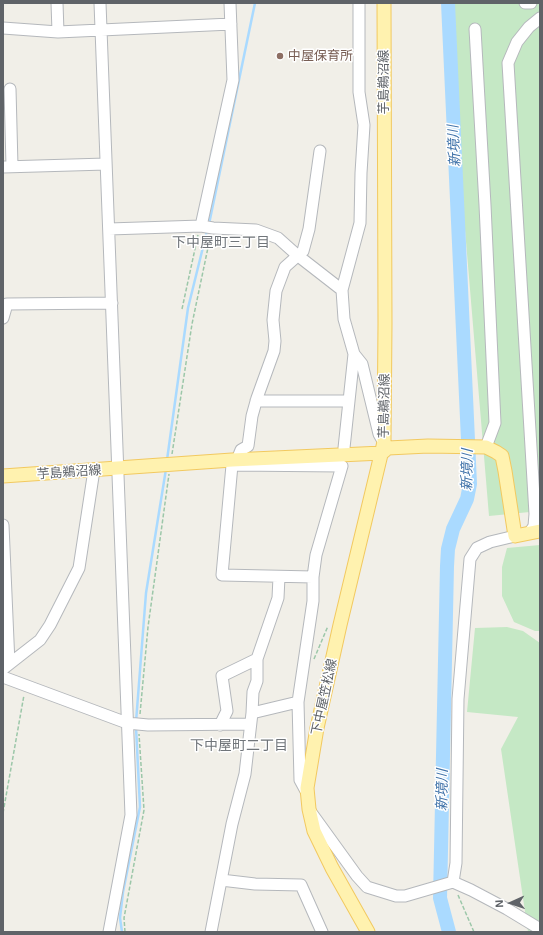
<!DOCTYPE html>
<meta charset="utf-8">
<style>
body{margin:0}
#map{position:relative;width:543px;height:935px;overflow:hidden;background:#f1efe8;font-family:"Exo 2",sans-serif}
canvas{display:block}
.frame{position:absolute;inset:0;border:4px solid #5f6368;pointer-events:none}
.north{position:absolute;left:491px;top:883px;width:40px;height:40px;-webkit-text-stroke:3px #fff;paint-order:stroke;rotate:267deg;font-size:11px;font-weight:700;line-height:16px;text-align:center;color:#5f6368}
.north::after{content:'';display:block;margin:auto;width:14px;height:18px;background:#5f6368;clip-path:polygon(50% 0,100% 100%,50% 72%,0 100%)}
</style>
<div id="map">
<canvas width="543" height="935"></canvas>
<div class="frame"></div>
<div class="north">N</div>
</div>
<script>
const context = document.querySelector('canvas').getContext('2d');
context.lineJoin = 'round';
function fillPath(path, color) { context.fillStyle = color; context.fill(path, 'evenodd'); }
function stroke(path, color, width, dash) { context.strokeStyle = color; context.lineWidth = width; context.lineCap = dash ? 'butt' : 'round'; context.setLineDash(dash || []); context.stroke(path); }
function label(font, color, halo, rows, align = 'center') {
  context.font = font + ' "Exo 2","Noto Sans JP",sans-serif'; context.lineWidth = 3; context.setLineDash([]); context.textBaseline = 'middle'; context.strokeStyle = halo; context.fillStyle = color; for (const [text, x, y, turn = 0] of rows) {
    context.save(); context.translate(x, y); context.rotate((+turn || 0) * Math.PI / 180); context.textAlign = isNaN(turn) ? turn : align; if (halo) context.strokeText(text, 0, 0); context.fillText(text, 0, 0); context.restore();
  }
}
fillPath(new Path2D(`
 M446,3H540V511L489,516Z
 M540,545V631H535L514,622L502,596V567L507,548Z
 M507,627L523,631L540,643V932H528L501,749L518,717L467,712L475,628Z`), '#c5e8c5');
stroke(new Path2D(`
 M209,224L255,3
 M167,460L188,308L207,231
 M136,722L146,593L166,469
 M122,932L120,918L123,892L140,807L136,727`), '#aadaff', 2.5);
stroke(new Path2D(`
 M448,3L470,484L467,499L453,529L448,549L447,566L440,898L449,932`), '#aadaff', 14);
const minor = new Path2D(`
 M57,3L58,32
 M100,3L131,815L109,932
 M359,3V92L364,125L361,173L360,223L342,290L344,319L354,354L362,364L379,434L383,441
 M525,3H531
 M3,28L58,32L231,24
 M475,29L485,205L495,423L486,447
 M10,89L12,166
 M3,167L106,164
 M201,226L233,80L230,3
 M109,229L201,226L213,228L256,230L278,238L297,255L342,290
 M3,318L7,304L112,303
 M256,401H349
 M344,448L354,354
 M237,460L241,450L248,446L252,416L257,398L274,351L275,341L273,320L276,291L285,267L303,251L309,229L320,151
 M3,525L9,664
 M530,532L534,526L535,514L508,63L517,42L529,27L540,18
 M3,669L40,640L50,625L79,568L94,470
 M3,677L127,723L148,725L250,724
 M298,702L300,780L307,793
 M252,713L253,692L257,681V659L278,598L279,577
 M220,725L227,711L222,676L257,659
 M310,811L357,876L367,887L396,896H405L453,882L471,890L507,909L540,929
 M221,880L255,884L301,885L322,932
 M453,882L456,863L458,699L470,559L477,548L490,542L515,536
 M211,932L232,824L245,774L252,713L298,702L313,601V577L316,555L342,466L232,465L222,575L313,577`);
const major = new Path2D(`
 M382,453L388,448L428,446L486,447L496,452L502,456L505,471L515,536L540,531
 M3,476L232,460L382,453
 M368,932L332,868L314,831L309,809L307,788L317,728L340,625L384,442L385,324L384,3`);
stroke(minor, '#b5b8bc', 13);
stroke(major, '#f2c960', 15);
stroke(new Path2D(`
 M182,309L198,235
 M172,454L192,324L210,238
 M314,659L328,626
 M140,714L148,627L169,474
 M3,813L24,695
 M458,895L474,932
 M125,932L124,918L144,810L139,734`), '#9cc7a9', 1.5, [4, 2]);
stroke(minor, '#fff', 11);
stroke(major, '#fff2af', 13);
for (const [x, y, r, color] of [
 [280,56,4,"#8d6e63"]
]) { const dot = new Path2D(); dot.arc(x, y, r, 0, 2 * Math.PI); context.fillStyle = color; context.fill(dot); stroke(dot, '#fff', 1.5); }
label('13px', '#785e54', '#fff', [
 ["中屋保育所",288,56]
], 'left');
label('13px', '#5f6368', '#fff', [
 ["芋島鵜沼線",384,82,-90],
 ["芋島鵜沼線",384,406,-89],
 ["芋島鵜沼線",69,472,-4],
 ["下中屋笠松線",324,697,-78]
]);
label('italic 14px', '#4174aa', '#fff', [
 ["新境川",454,146,-93],
 ["新境川",467,470,-89],
 ["新境川",442,790,-89]
]);
label('14px', '#70757a', '#fff', [
 ["下中屋町三丁目",221,242],
 ["下中屋町二丁目",239,745]
]);
</script>
